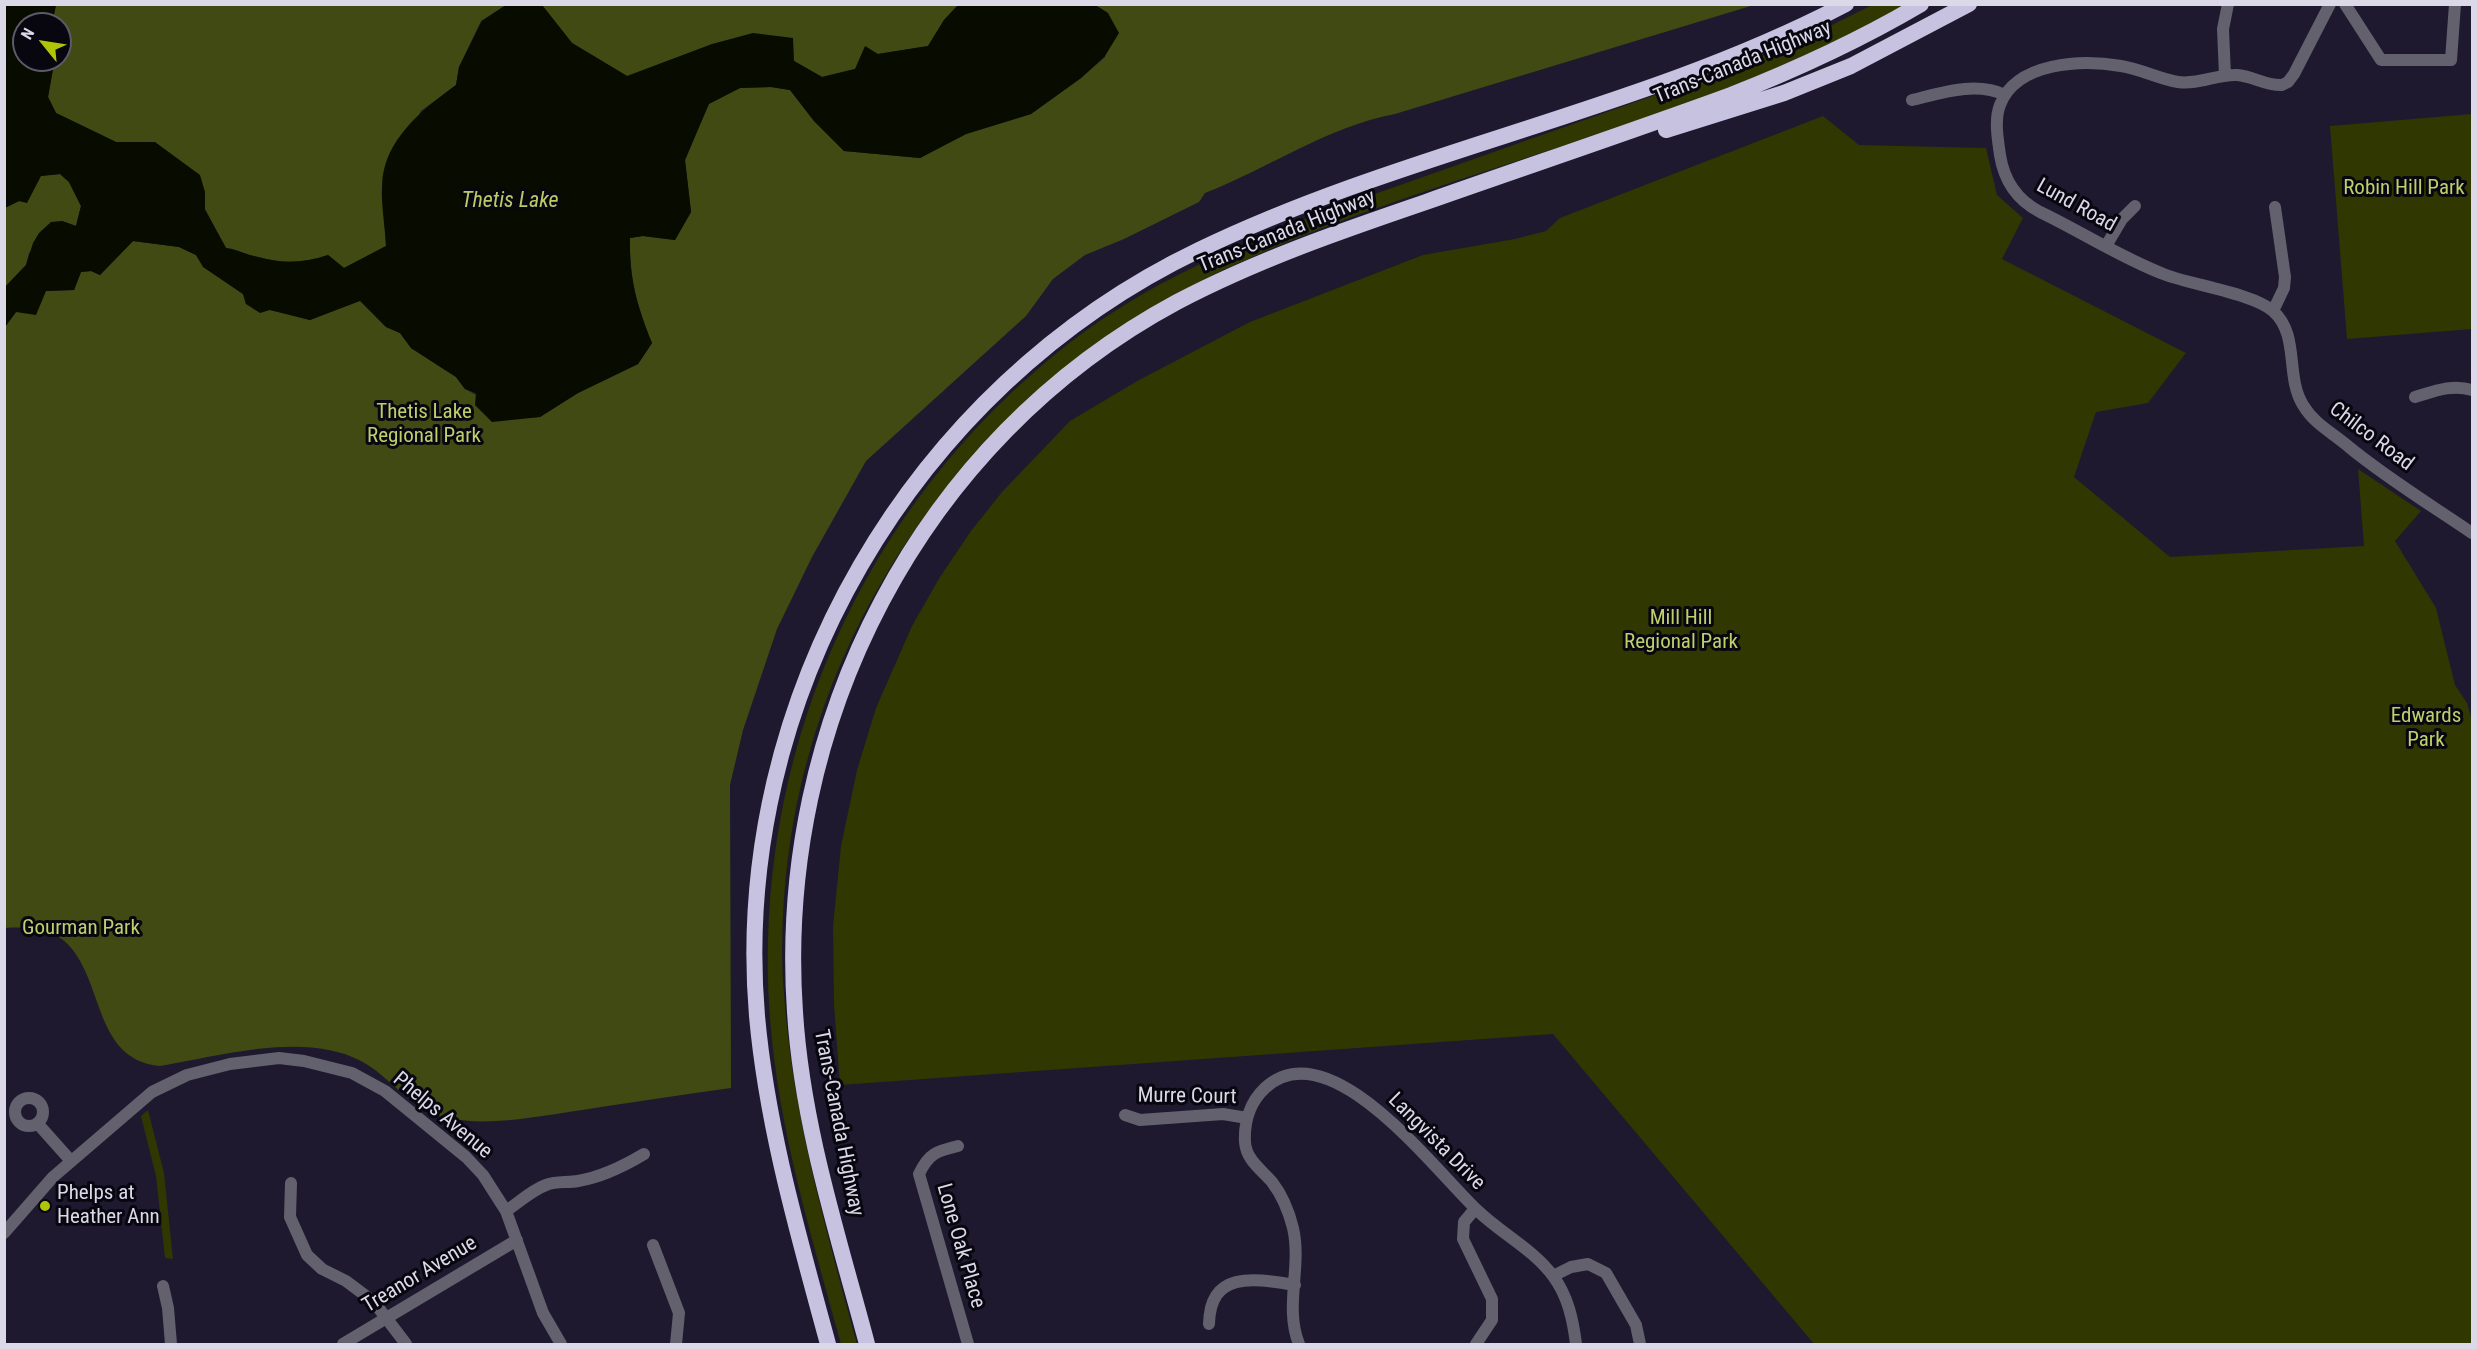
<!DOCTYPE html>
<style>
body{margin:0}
#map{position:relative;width:2477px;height:1349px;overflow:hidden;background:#1e192f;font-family:"Roboto Condensed",sans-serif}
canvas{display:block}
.frame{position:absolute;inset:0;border:6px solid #dbd9e8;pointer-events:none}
.north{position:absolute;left:12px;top:12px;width:60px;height:60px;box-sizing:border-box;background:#08060f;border:2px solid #5c5a66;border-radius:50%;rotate:300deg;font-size:16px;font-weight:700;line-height:24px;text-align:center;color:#dbd9e8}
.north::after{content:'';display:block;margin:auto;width:21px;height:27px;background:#afc508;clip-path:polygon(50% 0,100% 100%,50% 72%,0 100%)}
</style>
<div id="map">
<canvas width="2477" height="1349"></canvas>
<div class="frame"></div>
<div class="north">N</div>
</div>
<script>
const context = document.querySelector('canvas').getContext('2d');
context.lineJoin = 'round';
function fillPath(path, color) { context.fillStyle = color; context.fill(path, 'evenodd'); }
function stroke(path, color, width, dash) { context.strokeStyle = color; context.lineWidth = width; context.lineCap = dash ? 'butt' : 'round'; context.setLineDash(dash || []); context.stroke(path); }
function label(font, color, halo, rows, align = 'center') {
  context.font = font + ' "Roboto Condensed",sans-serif'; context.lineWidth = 6; context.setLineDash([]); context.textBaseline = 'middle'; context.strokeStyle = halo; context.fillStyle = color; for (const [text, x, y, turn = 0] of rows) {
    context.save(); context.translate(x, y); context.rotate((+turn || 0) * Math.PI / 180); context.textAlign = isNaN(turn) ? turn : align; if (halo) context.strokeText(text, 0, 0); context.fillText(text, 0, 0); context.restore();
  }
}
fillPath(new Path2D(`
 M1872,5H1904C1698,123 1459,165 1243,261C955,388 765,674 784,993C792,1113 826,1229 857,1344H841C812,1238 778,1128 770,1018C751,756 861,506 1068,344C1144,285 1232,247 1321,213L1746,63L1814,34Z
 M2472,114V329L2347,339L2330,126Z
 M1823,116L1859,145L1986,148L1997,195L2023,218L2002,259L2186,353L2148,403L2096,412L2074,477L2170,557L2364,546L2358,469L2421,511L2395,541L2436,608L2455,685L2467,703L2472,721V1344H1814L1553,1034L840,1085L834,1005L833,926L841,846L857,770L876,708L912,626L940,577L971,531L1002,492L1070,421L1139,380L1250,322L1423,255L1515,239L1546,231L1560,218Z
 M148,1110L164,1173L173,1259L165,1258L156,1176L141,1116Z`), '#303701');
fillPath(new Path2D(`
 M56,5H506L481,21L459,67L456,85L421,111L382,186L386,246L344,268L328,255C304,263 283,264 258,257C246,255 238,249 226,248L205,209V192L155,142H116L56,113L48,97L53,69L51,60H60V24H52Z
 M542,5H958L944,20L928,46L878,54L855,69L822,77L794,61L627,76L572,43Z
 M1095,5H1754L1395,114C1327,127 1269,168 1205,193L1199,202L1124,239L1085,255L1053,279L1026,316L866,461L812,557L777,629L743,730L730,785L731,1088C681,1095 632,1102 582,1110C539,1116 490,1127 447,1118C412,1111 391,1077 361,1061C304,1031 220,1056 160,1066C91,1060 105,974 63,940C47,927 24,927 5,928V327L16,312L46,291L74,290L81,272L91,271L100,275L133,241L179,247L196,255L204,267L243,294L246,304L310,320L360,300L386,327L400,333L411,348L456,377L465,389L520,418L540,417L578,393L638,364L652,343C637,306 629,278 630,238L643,236L675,240L691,212L685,160L708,104L740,88L771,87L790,90L814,121L844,151L920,158L966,134L1031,114L1081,78L1105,57L1108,13Z
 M60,174L69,182L81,206L76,226L62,221L29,253L26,265L5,287L4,208L19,201L27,202L40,176Z`), '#414a12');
fillPath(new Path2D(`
 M5,4L56,5L52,24H24V60H51L53,69L48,97L56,113L116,142H155L200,175L205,192V210L226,248C238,250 246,255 258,257C283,264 304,263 328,255L344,268L386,246C385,226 381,205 382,186C383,140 422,110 456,85L459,67L482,21L506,5H542L572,43L627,76L712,44L753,33L793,38L794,61L822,77L855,69L865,46L878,54L928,46L944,20L958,5H1095L1108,13L1119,33L1105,56L1081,78L1031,114L966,134L920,158L844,151L814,121L790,90L771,87L740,88L709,104L685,160L691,212L675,240L643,236L630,238C629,278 637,306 652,343L638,364L578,393L540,417L492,422L475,405L476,393L465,389L456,377L411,348L400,333L386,327L360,301L310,320L270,310L260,313L246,304L243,294L203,267L196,255L179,247L133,241L100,275L91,271L81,272L74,290L46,291L36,315L16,312L5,327V287L26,265L33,243L39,233L51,222L62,221L76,226L81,206L69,182L60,174L41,176L27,203L19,201L5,208Z`), '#080b00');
stroke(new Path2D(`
 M2330,4L2294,74L2288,82L2282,85C2266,86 2253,76 2237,75C2217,74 2199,85 2178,82C2159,79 2141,69 2121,66C2082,59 2016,62 2000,105C1994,120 1998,140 2000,155C2004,181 2017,200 2040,212C2082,232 2123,259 2166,275C2193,285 2254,294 2273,311C2300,335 2285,376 2303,405C2314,424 2333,433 2349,447C2388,479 2431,505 2472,533
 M2345,4L2381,60H2451L2455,4
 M2225,76L2223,29L2228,4
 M1912,100C1941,93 1976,81 2005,95
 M2106,246L2122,219L2135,206
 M2273,311L2284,288L2285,277L2275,207
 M2415,397C2435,391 2452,384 2472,390
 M15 1112a14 14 0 1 1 28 0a14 14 0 1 1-28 0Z
 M1125,1115L1140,1120L1223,1114L1247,1118
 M38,1124L71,1161
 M958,1146C937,1151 929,1153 919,1174L968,1344
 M291,1183L290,1217L307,1255L322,1269L346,1281L374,1302L406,1344
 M1475,1209L1464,1222L1463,1239L1492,1299V1320L1476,1344
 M506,1211C518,1203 532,1190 546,1185C557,1181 567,1183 578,1181C602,1177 624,1166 644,1154
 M4,1233L53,1177L152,1092L187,1075L230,1064L279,1058L304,1061L352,1073L385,1091L466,1157L483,1175L506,1211L543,1313L561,1344
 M653,1245L679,1313L676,1344
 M1553,1276L1571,1267L1588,1264L1606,1273L1636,1325L1640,1344
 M163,1286L168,1308L171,1344
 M1209,1324C1210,1269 1257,1279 1295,1285
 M343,1344L517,1240
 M1299,1344C1284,1307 1302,1267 1293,1228C1289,1212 1282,1195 1272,1182C1262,1170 1246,1160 1245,1142C1244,1122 1250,1102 1265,1088C1330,1028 1436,1172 1478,1211C1502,1234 1534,1250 1553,1276C1568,1296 1573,1320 1576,1344`), '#63616d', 12);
stroke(new Path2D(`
 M1666,130L1784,93L1851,66L1969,4
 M828,1344C799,1237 767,1128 757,1016C730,699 913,387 1199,250C1406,150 1642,111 1846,4
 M867,1344C838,1235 802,1125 795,1012C775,724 920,440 1177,302C1257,260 1341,231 1426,202C1528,166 1630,132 1731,95C1797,69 1860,40 1921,4`), '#c7c2e0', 16);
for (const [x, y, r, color] of [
 [45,1206,6,"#afc508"]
]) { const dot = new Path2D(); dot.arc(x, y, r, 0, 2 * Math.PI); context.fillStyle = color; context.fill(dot); stroke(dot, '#08060f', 2); }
label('21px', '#dbd9e8', '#08060f', [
 ["Trans-Canada Highway",1743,63,-22],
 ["Lund Road",2076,206,29],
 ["Trans-Canada Highway",1287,232,-22],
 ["Chilco Road",2371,437,37],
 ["Murre Court",1187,1097,1],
 ["Phelps Avenue",442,1116,40],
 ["Trans-Canada Highway",838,1123,79],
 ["Langvista Drive",1436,1142,45],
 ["Lone Oak Place",960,1246,74],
 ["Treanor Avenue",420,1275,-31]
]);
label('21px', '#bed06c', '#08060f', [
 ["Robin Hill Park",2404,189],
 ["Thetis Lake",424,413],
 ["Regional Park",424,437],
 ["Mill Hill",1681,619],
 ["Regional Park",1681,643],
 ["Edwards",2426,717],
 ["Park",2426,741],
 ["Gourman Park",81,929]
]);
label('21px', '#dbd9e8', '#08060f', [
 ["Phelps at",57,1194],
 ["Heather Ann",57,1218]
], 'left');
label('italic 22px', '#b9cb67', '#08060f', [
 ["Thetis Lake",510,201]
]);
</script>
